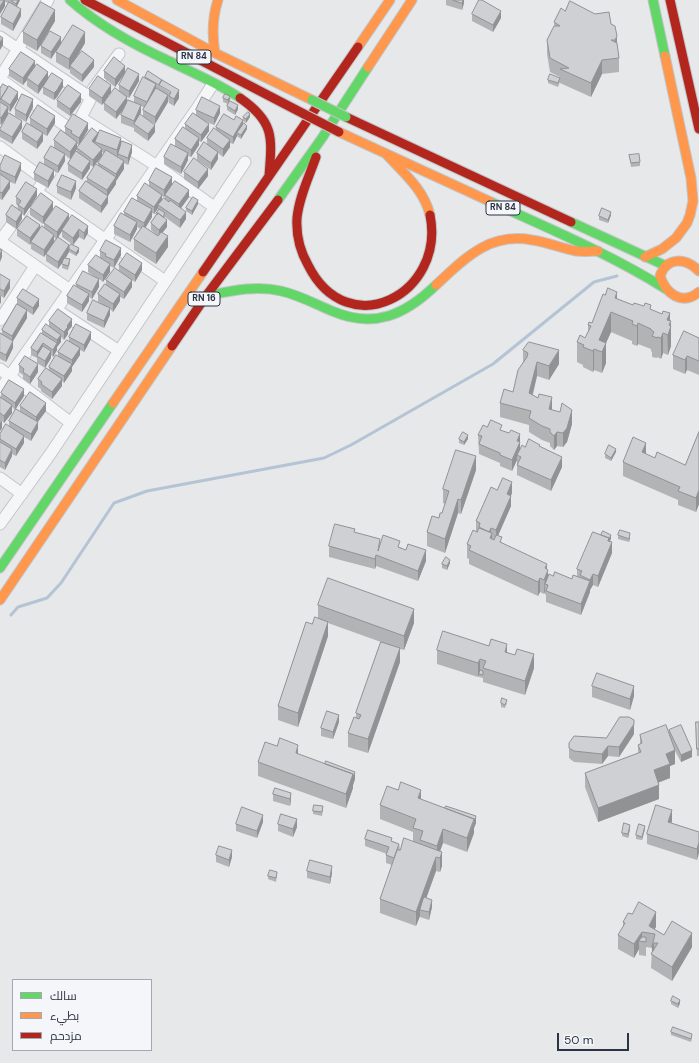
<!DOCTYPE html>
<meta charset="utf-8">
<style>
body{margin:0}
#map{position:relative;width:699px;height:1063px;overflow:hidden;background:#e6e8ea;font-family:"DM Sans",Cairo,sans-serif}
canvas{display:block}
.legend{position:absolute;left:12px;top:979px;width:140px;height:72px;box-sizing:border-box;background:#f4f6f9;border:1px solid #a4a8b1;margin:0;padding:5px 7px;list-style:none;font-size:12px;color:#2b3445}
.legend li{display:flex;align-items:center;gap:8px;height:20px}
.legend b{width:20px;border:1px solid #a4a8b1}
.scale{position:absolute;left:557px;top:1033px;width:72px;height:18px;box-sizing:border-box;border:2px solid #2b3445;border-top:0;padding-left:5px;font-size:12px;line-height:14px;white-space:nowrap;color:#2b3445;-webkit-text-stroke:3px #f4f6f9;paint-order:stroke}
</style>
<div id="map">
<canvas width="699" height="1063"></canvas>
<ul class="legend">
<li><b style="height:5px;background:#63d668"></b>سالك</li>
<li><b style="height:5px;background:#ff974d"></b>بطيء</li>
<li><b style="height:5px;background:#b3261e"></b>مزدحم</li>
</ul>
<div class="scale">50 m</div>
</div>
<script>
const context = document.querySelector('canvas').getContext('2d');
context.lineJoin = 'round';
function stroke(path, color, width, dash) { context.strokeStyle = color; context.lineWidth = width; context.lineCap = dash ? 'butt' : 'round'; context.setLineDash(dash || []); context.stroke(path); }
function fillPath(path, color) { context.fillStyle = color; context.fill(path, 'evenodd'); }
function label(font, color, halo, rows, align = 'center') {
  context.font = font + ' "DM Sans",sans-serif'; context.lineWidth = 3; context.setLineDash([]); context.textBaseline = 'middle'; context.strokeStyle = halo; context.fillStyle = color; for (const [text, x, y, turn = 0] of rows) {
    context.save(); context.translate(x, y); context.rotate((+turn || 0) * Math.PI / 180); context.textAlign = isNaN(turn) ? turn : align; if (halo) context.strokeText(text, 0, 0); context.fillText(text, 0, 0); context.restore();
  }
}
stroke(new Path2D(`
 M11,615L18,607L47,598L61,583L114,503L147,491L324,458L351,445L493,364L594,282L617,276`), '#b4c4d5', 3);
const street = new Path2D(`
 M0,37L91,98L77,125
 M0,78L48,0
 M0,79L63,124L70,130L72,135L71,138
 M93,89L119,54
 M81,118L157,166L214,207
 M0,147L45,180
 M50,173L0,241L70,290
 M41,195L165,281
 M60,312L119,351
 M0,320L35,266
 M0,369L71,423
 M0,390L196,110L211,87
 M0,478L22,494
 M0,524L51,453L245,162`);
const fast = new Path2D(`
 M70,0C99,26 134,45 169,61C193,73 218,83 240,98
 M653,0L665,56
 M278,200L322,138L368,67
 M491,202C550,229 610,254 666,289
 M571,222L666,266
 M206,296C231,291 256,285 281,291C299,295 315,304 332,311C374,329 405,315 436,285
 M0,568L113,403`);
const slow = new Path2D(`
 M117,0L215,53L312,100
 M358,47L390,0
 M215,53C212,35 212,18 218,0
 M368,67L412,0
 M339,132L491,202
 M387,155C404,173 424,190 430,215
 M645,257L662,249L676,238L687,223L690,215L693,201L691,178L665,56
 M699,271C686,258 667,256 660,276C666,294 682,306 699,292
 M436,285C464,259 489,232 532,240C547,242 561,248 576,251C584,252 591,251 598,251
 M113,403L203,272
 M0,600L172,346`);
const jam = new Path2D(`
 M85,0L304,114
 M670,0L699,129
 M240,98C275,122 272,138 269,176
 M346,117L571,222
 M316,157C309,177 299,197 297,218C296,235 300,251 308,265C348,345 446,294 430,215
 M203,272L358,47
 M172,346L206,296L278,200`);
stroke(street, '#c4c6c8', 13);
stroke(fast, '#c2c5c8', 11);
stroke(slow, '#c2c5c8', 11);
stroke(jam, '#c2c5c8', 11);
stroke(street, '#f5f6f7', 11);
stroke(fast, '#63d668', 9);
stroke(slow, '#ff974d', 9);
stroke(jam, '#b3261e', 9);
const fastBridge = new Path2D(`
 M312,100L346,117`);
const jamBridge = new Path2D(`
 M304,114L339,132`);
stroke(fastBridge, '#c2c5c8', 11, []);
stroke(jamBridge, '#c2c5c8', 11, []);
stroke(fastBridge, '#63d668', 9);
stroke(jamBridge, '#b3261e', 9);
fillPath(new Path2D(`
 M0,0H20L17,6L21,16L13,31L1,24V17L9,3L5,2V6L0,14Z
 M446,0H464V3L462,10L446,5Z
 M565,11L611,24L617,45L619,58V72L602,74L591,97L560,83V82L558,87L548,83V80L560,77L550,72L547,54V40L554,27V22Z
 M472,14L501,18L493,32L472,21Z
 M55,21L37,51L23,43V32Z
 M61,37L51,59L41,53V46Z
 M85,43L73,63L94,67L82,82L70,73V67L69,70L56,62V52Z
 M35,67L48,79L38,94L27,86V80L23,85L9,76V69Z
 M104,71L125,73L115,87L104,78Z
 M145,77L179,98L174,106L169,103L168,98V102L155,124L146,119L155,132L148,141L134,131V128L121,123V115L125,108L116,119L104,110V103L102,105L89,96V89L111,92L105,101L119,91V85L139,81L129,98L125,96L127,102H134V96L145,78ZM141,106L145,108L143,110V117L140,115L141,112Z
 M43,87H63L57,97L54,100L43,94Z
 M0,89L18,99L10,112L8,110V114L1,125L0,124Z
 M223,98L230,99L228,104L223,102Z
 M57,100L81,102L70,116L57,107Z
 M227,106L238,109L235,115L227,110Z
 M33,107L26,122L15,116V109Z
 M196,110L220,113L214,125L204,121L209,131L201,142L199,141V145L191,157L188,156V160L181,174L164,164V157L175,146V139L185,128V124L196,115Z
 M243,117H250L246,123L243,121Z
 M30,118L55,123L47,136L43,134V141L37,149L22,139V132L30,125Z
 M234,120L243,125L247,129L241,139L237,136L233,144L230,143V147L223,157L218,153V159L211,170L197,160V153L207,144V138L216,130V127Z
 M65,127L88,130L79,145L77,144V149L70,159L65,155V161L58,173L54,171V177L48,188L34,180V173L44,164V158L54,148V140L65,134Z
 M22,128L12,144L0,137V129Z
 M98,134L121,144L132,152L128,165L124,163V169L116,181V184L108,196V203L101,213L79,198V191L87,181V178L98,165V163L104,153L102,152V156L93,167L90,165V168L82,180L68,171V164L77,152V148Z
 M629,155L640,162V166L631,167Z
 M0,166L21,170L15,184L10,182V188L2,200L0,199Z
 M184,172L208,176L198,189L184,179Z
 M149,181L172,185L164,197L162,196V200L165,199V195L189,197L181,208L186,219L180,228L165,217L164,218L167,227L162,233L168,247L156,264L134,250V239L141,229L137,227V229L130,242L114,234V226L124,215V212L137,201V196L149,186ZM158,208V210L156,215L151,223V230L158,236L145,228L152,217V213L154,214Z
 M57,186L76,188L71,200L57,193Z
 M37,196L24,216L22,214V219L16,229L6,222V215L18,209V206L16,204V197Z
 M198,204L192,215L186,211V208Z
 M30,208L53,209L43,224L30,215Z
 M611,215L608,223L599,220V216Z
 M69,220L88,233L84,240L79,237L73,245L62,237V231L58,237L69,247L79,252L76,256L69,252L66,258L70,263L68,270L62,268L63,262L58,269L46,261V254L56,239L54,237V242L44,257L31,249V243L30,245L17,236V229L40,230L44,228V223Z
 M100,251L121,255L114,268L110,266V272L103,282L99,279V287L92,299L89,297V301L82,312L67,303V296L76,286V284L98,279L88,272V265L100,257Z
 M119,265L142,270L135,282L132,280V287L124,299L120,297V301L113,312L110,309V315L104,328L87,320V313L101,303L98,302V294L106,285V280L119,271Z
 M0,274L10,288L4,298L1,296V302L0,304Z
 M17,298L39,306L33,315L27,311V318L13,341V348L6,362L0,359V333L2,334V330L17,304Z
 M617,299L633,305L651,310L670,321L671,326V346L668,355L663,353L661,359L657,357V358L652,357V352L651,351V349L638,344L637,346L632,344V341L611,332L606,343V363L602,373L594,370L593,372L583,367V365L577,362V342L585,338L588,332V325L592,323Z
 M49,321L72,326L68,331V334L64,340L61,337V342L57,347V350L53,357L51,355V358L45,368L37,363V358L31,355V348L42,333V330L49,326Z
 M69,337L91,339L84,352L80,350V355L72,367V371L64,383L62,381V386L52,399L41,391V389L38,387V379L49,370V367L58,356V352L69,341Z
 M699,338V375L687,370L685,374L673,369V355Z
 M523,350L559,364L549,380L537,376L533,395L552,410L572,424L567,442L563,447L557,446L554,450L550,446V443L542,440L529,432V425L500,417V403L513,392L523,362Z
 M19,365L38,372L30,384L23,379V375L19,372Z
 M1,393L24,396L15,410L12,407V413L4,423L2,421V428L0,431V397H1Z
 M20,406L46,411L38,422V429L31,441L24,437V443L16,456L12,454V456L5,470L0,467V434L9,426V421L20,411Z
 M487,427L502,431L520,444V449L525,447H540L562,467L551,491L517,475V460L512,471L500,466V463L479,454L478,435Z
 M699,432V504L696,512L678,505V500L623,476V462L646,454L655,458L685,465Z
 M459,439H468L464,445L459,443Z
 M616,452L611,461L605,458V454Z
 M476,470L461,514L458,513L445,553L427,546V532L439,518L442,513L445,504L443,503V489Z
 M497,490L512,493L511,496V506L498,536L502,543L547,569L548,574L553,576L572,579L577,576V569L611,539L610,541L612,553L598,587L593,585L590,590V592L581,615L546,602V595L545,594V592L544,594L540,592L538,596L469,564V559L467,558V544L476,531V521Z
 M355,532L380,544L400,547L426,561L418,581L376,566L375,569L329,557V546Z
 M618,535L630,537L629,542L618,539Z
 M450,563L447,570L442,568V564Z
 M318,605L414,623L404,650L400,649V662L368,753L348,747V733L356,718V713L381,642L328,623V636L298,727L278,720V706L312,624L318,618Z
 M488,645L507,652L534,668L525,695L483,682V678L479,677V675L478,677L437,664V650Z
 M592,686L634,696L630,710L592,697Z
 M501,703H507L505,708L501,707Z
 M339,722L333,739L321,736V728Z
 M699,722V756H697L696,729Z
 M669,730L692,757L681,762L675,751V764L670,766V778L658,783L659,799L598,822L585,787V773L638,753V745L640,744V735L669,734Z
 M634,734L619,757L608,756L602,764L574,762L569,758V748L606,738Z
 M298,754L355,779L353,785V788L346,808L258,776V762Z
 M291,793V800L290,806L273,801V794Z
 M421,799L476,823L474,828V833L467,852L443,843L440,851L442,866L440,872L436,871L426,898L432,907L429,920L420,917V916L416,926L380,913V899L392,865L386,863V855L387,854L365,846V839L392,841L399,844L400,850L413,842V832L380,819V805Z
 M323,810L322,816L313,814V811Z
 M672,821L671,823L699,832L697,860L647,844V834Z
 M263,822L257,838L236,831V824Z
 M278,824L297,827L293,837L278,831Z
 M630,829L628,838L622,836V833Z
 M645,829L642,840L636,839V835Z
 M216,855L232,857L229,867L216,862Z
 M307,871L332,873L330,884L307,878Z
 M268,876H277L276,882L268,879Z
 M623,922L656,927L654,929L664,935L692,947L672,981L651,968L652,948L646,947V956L639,955V949L634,958L618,949V935L623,928Z
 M671,1001L680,1003L678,1008L671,1004Z
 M671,1032L692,1038L691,1042L671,1035Z`), '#b1b3b5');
fillPath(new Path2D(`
 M4,0H5V6L0,14V7Z
 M18,0H20L16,8V4Z
 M463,0H464V3L462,10V3Z
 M21,9V16L13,31V24Z
 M55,10V21L37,51V40Z
 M501,11V18L493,32V25Z
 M85,32V43L69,70V59Z
 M617,36V50L615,54V40Z
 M61,37V44L51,59V52Z
 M3,38V45L0,50V42Z
 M94,60V67L82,82V75Z
 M602,60V74L591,97V83Z
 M35,61V68L27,78V80L23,85V78Z
 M125,66V73L115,87V79Z
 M48,72V79L38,94V86Z
 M139,74V81L129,98V91Z
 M63,80V87L57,97L54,100V93Z
 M156,84V91L147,109V102Z
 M111,85V92L102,105V98Z
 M179,90V98L174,106V99Z
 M18,92V99L10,112V105Z
 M81,94V102L70,116V109Z
 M168,95V102L155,124V117Z
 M230,96V99L228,104V100Z
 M127,97V104L116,119V112Z
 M33,99V107L26,122V115Z
 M141,105V112L135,125L134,124V121Z
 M238,105V109L235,115V111Z
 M220,106V113L214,125V118Z
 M8,107V114L1,125V118Z
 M250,114V117L246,123V119Z
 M55,116V123L47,136V129Z
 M243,120V127L237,133V136L233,144V137Z
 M22,121V128L12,144V137Z
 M88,123V130L79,145V138Z
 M209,124V131L201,142V135Z
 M155,125V132L148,141V134Z
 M247,126V129L241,139V135Z
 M43,133V141L37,149V142Z
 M98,133V140L95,142V144L92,141Z
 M121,138V145L117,158V150Z
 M199,138V145L191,157V150Z
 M230,140V147L223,157V149Z
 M77,142V149L70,159V152Z
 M132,145V152L128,165V158Z
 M102,149V156L93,167V160Z
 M218,152V159L211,170V163Z
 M188,153V160L181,174V167Z
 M65,154V161L58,173V166Z
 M90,161V168L82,180V173Z
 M124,161V169L116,181V174Z
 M21,163V170L15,184V177Z
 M208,169V176L198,189V182Z
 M54,170V177L48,188V181Z
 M116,177V184L107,197V190Z
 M172,177V185L164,197V190Z
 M10,181V188L2,200V193Z
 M76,181V188L71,200V192Z
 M37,189V196L24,216V209Z
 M189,190V197L179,211V204Z
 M162,195V202L158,205V208L154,214V207Z
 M108,196V203L101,213V206Z
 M198,200V204L192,215V211Z
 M53,202V209L43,224V217Z
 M152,209V217L144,230V223Z
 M22,212V219L16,229V222Z
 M186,212V219L180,228V220Z
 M611,212V215L608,223V220Z
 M69,214V221L62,230V231L57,239V232Z
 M167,220V227L159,237V230Z
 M137,222V229L130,242V235Z
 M40,225V232L31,242V243L30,245V238Z
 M88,226V233L84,240V233Z
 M79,229V237L73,245V238Z
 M54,235V242L44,257V250Z
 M168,236V247L156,264V253Z
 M69,245V252L58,269V262Z
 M79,248V252L76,256V253Z
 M121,248V255L114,268V260Z
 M2,250V257L0,262V255Z
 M142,263V270L135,282V275Z
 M110,264V272L103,282V275Z
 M99,279V287L92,299V292Z
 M10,280V288L4,298V291Z
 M132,280V287L124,299V292Z
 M617,292V312L615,298Z
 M89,294V301L82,312V305Z
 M120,294V301L113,312V304Z
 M1,295V302L0,304V297Z
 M39,299V306L33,315V308Z
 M110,308V315L104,328V321Z
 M27,310V318L13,341V348L6,362V355L12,343V336Z
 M611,312V332L606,343V363L602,373V352L599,340Z
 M670,313V324L671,321V327V326V346L668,355L667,320Z
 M72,319V326L68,331V334L64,340V332L67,326Z
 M638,323V344L637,346V326Z
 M91,332V339L84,352V345Z
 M663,333V353L661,359V338Z
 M61,335V342L57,347V340Z
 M43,343V350L37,356V352Z
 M57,343V350L53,357V350Z
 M80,348V355L72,367V360Z
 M594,349V370L593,372V351Z
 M559,350V364L549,380V366Z
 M51,351V358L45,368V361Z
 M687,356V370L685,374V360Z
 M537,362V376L529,407V393Z
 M38,364V372L30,384V377Z
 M72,364V371L64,383V376Z
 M62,379V386L52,399V392Z
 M24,389V396L15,410V403Z
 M552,397V412L549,409Z
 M46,403V411L36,424V417Z
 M12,405V413L4,423V416Z
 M572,410V424L567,442L563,447V433Z
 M2,421V428L0,431V423Z
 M38,422V429L31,441V434Z
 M557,432V446L554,450V436Z
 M520,434V453L517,455V460L512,471V460L517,441Z
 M468,435V439L464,445V442Z
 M24,436V443L16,456V449Z
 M646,443V457L642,452Z
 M12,449V456L5,470V463Z
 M616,449V452L611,461V458Z
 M476,456V470L461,514V500Z
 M562,457V467L551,491V480Z
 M512,482V493L507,505V494Z
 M699,490V504L696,512V498Z
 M511,496V506L496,540V530Z
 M458,499V513L445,553V539Z
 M491,528V537L492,533V548L489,532Z
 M630,533V537L629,542V539Z
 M611,535V539L609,542L607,543Z
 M612,542V553L598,587V576Z
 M426,550V561L418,581V571Z
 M376,555V566L375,569V559Z
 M450,560V563L447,570V566Z
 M547,564V574L548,570V584H545V592L544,594L545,568Z
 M593,574V585L590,590V580Z
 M540,578V592L538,596V582Z
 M590,581V592L581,615V604Z
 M414,609V623L404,650V636Z
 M328,622V636L298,727V713Z
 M507,644V658L505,652Z
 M400,648V662L368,753V739Z
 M534,654V668L525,695V681Z
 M480,659V673L478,677V663Z
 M634,686V696L630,710V699Z
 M339,715V722L333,739V732Z
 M634,720V734L619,757V747Z
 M298,745V759L296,753Z
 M608,746V756L602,764V754Z
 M675,750V764L670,766V778L654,784V770L666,754Z
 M692,750V757L681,762V755Z
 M355,772V779L353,785V788L346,808V794L353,774Z
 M659,785V799L598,822V808Z
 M421,790V804L418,798Z
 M291,793V800L290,806V799Z
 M672,810V821L668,833V822Z
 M263,815V822L257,838V831Z
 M476,816V823L474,828V833L467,852V838Z
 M297,819V827L293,837V829Z
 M630,825V829L628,838V834Z
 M645,826V829L642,840V837Z
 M443,829V843L438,857H437V846Z
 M699,842V853L697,860V849Z
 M232,850V857L229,867V860Z
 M442,852V866L440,872V858Z
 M436,857V871L422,910H420V916L416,926V912Z
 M332,866V873L330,884V877Z
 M432,900V907L429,920V912Z
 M656,912V927L652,934L649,926Z
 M642,932V941H639V949L634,958V944Z
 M692,933V947L672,981V967Z
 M654,943V956L652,955V947Z
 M680,1000V1003L678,1008V1004Z`), '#909294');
const building = new Path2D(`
 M0,0H4L0,7Z
 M12,0H18L16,4L12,1Z
 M453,0H463L462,3Z
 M479,0H482L501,11L493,25L472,14Z
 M570,1L595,14L609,12L611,24L615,26L617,36L615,40H611L617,43L619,58L602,60L591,83L560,69L569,68L550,58L547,40L554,26H560L554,22L561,8L565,11Z
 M9,2L21,9L13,24L1,17Z
 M41,2L55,10L37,40L23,32Z
 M73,25L85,32L69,59L56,52Z
 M50,31L61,37L51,52L41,46Z
 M0,36L3,38L0,42Z
 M82,51L94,60L82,75L70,66Z
 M21,52L35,61L23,78L9,69Z
 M114,57L125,66L115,79L104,71Z
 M37,64L48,72L38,86L27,78Z
 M128,68L139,74L129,91L119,85Z
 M148,71L162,80L159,85L145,77Z
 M52,73L63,80L57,90L54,93L43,87Z
 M550,74L560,78L558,83L548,80Z
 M98,76L111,85L102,98L89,89Z
 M143,77L156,84L147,102L134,96Z
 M162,80L179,90L174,99L169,96L171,92L159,85Z
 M3,84L8,87L0,100V89Z
 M68,85L81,94L70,109L57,100Z
 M9,86L18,92L10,105L1,99Z
 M115,88L127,97L116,112L104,103Z
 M156,88L168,95L155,117L143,110Z
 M22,94L33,99L26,115L15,109Z
 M225,94L230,96L228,100L223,98Z
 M202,97L220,106L214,118L196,110Z
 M128,100L141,105L134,121L121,115Z
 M230,101L238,105L235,111L227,106Z
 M0,102L8,107L1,118L0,117Z
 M38,105L55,116L47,129L30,118Z
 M248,112L250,114L246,119L243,117Z
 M9,113L22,121L12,137L0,130V129Z
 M193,113L209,124L201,135L185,124Z
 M73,114L88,123L79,138L71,133L72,131L65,127Z
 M140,114L155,125L148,134L134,124Z
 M224,114L234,120L236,116L243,120L233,137L216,127Z
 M27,123L43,133L37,142L22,132Z
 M244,123L247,126L241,135L237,133Z
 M183,127L199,138L191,150L175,139Z
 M92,128L98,133L92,141L102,149L93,160L77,148Z
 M214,128L230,140L223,149L207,138Z
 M61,130L77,142L70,152L54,140Z
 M100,130L121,138L117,150L95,142Z
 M122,141L132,145L128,158L118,154Z
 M204,142L218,152L211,163L197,153Z
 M171,144L188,153L181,167L164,157Z
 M51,146L65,154L58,166L44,158Z
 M106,150L124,161L116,174L98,163Z
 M76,151L90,161L82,173L68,164Z
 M639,154L640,162L631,163L629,155Z
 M5,155L21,163L15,177L0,170V166Z
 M194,158L208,169L198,182L184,172Z
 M40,162L54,170L48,181L34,173Z
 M96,164L116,177L107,190L87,178Z
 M156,168L172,177L164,190L149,181Z
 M0,174L10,181L2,193L0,192Z
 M62,175L76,181L71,192L57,186Z
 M86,181L108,196L101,206L79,191Z
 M175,181L189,190L179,204L165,195Z
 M26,182L37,189L24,209L18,205L21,201L16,197Z
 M145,183L162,195L154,207L137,196Z
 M41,193L53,202L43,217L30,208Z
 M193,197L198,200L192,211L186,208Z
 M132,198L152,209L144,223L124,212Z
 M164,198L169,202L170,200L186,212L180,220L158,205Z
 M12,205L22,212L16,222L6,215Z
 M56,206L69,214L57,232L44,223Z
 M602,208L611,212L608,220L599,216Z
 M159,209L165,213L163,217L158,213L157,215L156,214Z
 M121,213L137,222L130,235L114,226Z
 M158,213L167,220L159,230L151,223Z
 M72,215L88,226L84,233L79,229L73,238L62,230Z
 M27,216L40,225L30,238L17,229Z
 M42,226L54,235L44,250L31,242Z
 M143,226L158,236L161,232L168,236L156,253L134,239Z
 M58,237L69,245L58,262L46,254Z
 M106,240L121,248L114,260L105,256L106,254L100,251Z
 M71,244L79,248L76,253L69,249V247Z
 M0,249L2,250L0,255Z
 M127,253L142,263L135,275L119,265Z
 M96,255L110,264L103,275L88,265Z
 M64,258L70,259L68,266L62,264Z
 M115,268L132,280L124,292L106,280Z
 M83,271L99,279L92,292L76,284Z
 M0,274L10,280L4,291L0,289Z
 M105,284L120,294L113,304L98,294Z
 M74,285L89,294L82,305L67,296Z
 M608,288L617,292L615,298L633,305L634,303L644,306L645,303L651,305L650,309L662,314L663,311L670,313L667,320L671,321L669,325L671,326L668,335L663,333L661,338L657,337V338L652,336L654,332L651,330V329L638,323L637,326L632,324L633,321L611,312L599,340L606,343L602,352L594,349L593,351L583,347L584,345L577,342L580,335L585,338L591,326L588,325L589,322L592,323L603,294L605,295Z
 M23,289L39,299L33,308L17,298Z
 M93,300L110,308L104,321L87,313Z
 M17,304L27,310L12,336L2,330Z
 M58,309L72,319L67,326L68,327L64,332L49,321Z
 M46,324L61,335L57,340L42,330Z
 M76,324L91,332L84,345L69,337Z
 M684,331L699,338V361L687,356L685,360L673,355Z
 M0,333L13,341L6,355L0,352Z
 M41,333L57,343L53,350L43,343L37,352L31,348Z
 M67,340L80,348L72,360L58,352Z
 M529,342L559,350L549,366L537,362L529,393L538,398L539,394L552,397L549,409L560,412L562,403L572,410L567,428L563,433L557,432L554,436L550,432V429L542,426L529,418L531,411L500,403L504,389L513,392L518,370L527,357L528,353L523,350Z
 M43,346L51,351L45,361L37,356Z
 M56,355L72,364L64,376L49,367Z
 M25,356L38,364L30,377L23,372L24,369L19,365Z
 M46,368L62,379L52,392L41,384L42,382L38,379Z
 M9,380L24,389L15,403L1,393Z
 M30,392L46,403L36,417L20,406Z
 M0,397L12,405L4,416L0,413Z
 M16,409L38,422L31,434L9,421Z
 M491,420L502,425L500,430L509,433L511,430L520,434L517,441L520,442L512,460L500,455V453L479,444L482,436L478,435L483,425L487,427Z
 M6,424L24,436L16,449L0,439V434Z
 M463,432L468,435L464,442L459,439Z
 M699,432V490L696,498L678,491L680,487L623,462L633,437L646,443L642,452L655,458L657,452L685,465Z
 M529,439L540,445L539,446L562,457L551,480L517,465L521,457L517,455L522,445L525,447Z
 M0,442L12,449L5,463L0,460Z
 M609,445L616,449L611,458L605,454Z
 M456,450L476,456L461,500L458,499L445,539L427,532L432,516L439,518L440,513H442L449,491L443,489Z
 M503,478L512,482L507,494L511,496L496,530L491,528L489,532L479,527L480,523L476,521L491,487L497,490Z
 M335,524L355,529L354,532L380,539L378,551L383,535L400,541L398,547L406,550L408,544L426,550L418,571L376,555L375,559L329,546Z
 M479,528L492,533L490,538L494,540L496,535L502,537L500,542L547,564L545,568L548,570L544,580L540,578L538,582L469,550L471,546L467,544L473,530L477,532Z
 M620,530L630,533L629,539L618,535Z
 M603,531L611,535L608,541L609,538L601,535Z
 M593,532L609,538L608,541L612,542L598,576L593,574L590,580L580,575L582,571L577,569Z
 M446,557L450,560L447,566L442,564Z
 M555,572L572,579L573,575L590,581L581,604L546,591L548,585L545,584L549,574L553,576Z
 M328,578L414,609L404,636L318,605Z
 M315,617L328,622L298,713L278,706L306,622L312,624Z
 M443,631L489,646L491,639L507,644L505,652L515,655L517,649L534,654L525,681L483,668L486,661L480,659L478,663L437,650Z
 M381,642L400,648L368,739L348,733L354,717L359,719L361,715L356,713Z
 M480,670L483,671V675L479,674Z
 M597,673L634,686L630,699L592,686Z
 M502,698L507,700L505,705L501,703Z
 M327,711L339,715L333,732L321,728Z
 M620,717H629L634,720V724L619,747L608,746L602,754L574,751L569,748V743L574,736L606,738Z
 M696,722H699V749H697Z
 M666,725L675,750L666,754L670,764L654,770L659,785L598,808L585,773L641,752L638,745L642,743L640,735Z
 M681,725L692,750L681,755L669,730Z
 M280,738L298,745L296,753L353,774L346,794L258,762L265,742L277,746Z
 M326,761L355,772L353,778V774L325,764Z
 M401,782L421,790L418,798L474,819L467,838L443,829L437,846L420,840L423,831L413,828L416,819L380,805L387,786L398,790Z
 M275,788L291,793L290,799L273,794Z
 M314,805L323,806L322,812L313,811Z
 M656,805L672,810L668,822L699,832V842L697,849L647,834Z
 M446,806L476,816L474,821V819L445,808Z
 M242,807L263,815L257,831L236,824Z
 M281,814L297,819L293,829L278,824Z
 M624,823L630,825L628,834L622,833Z
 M639,824L645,826L642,837L636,835Z
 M368,830L392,838L391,841L399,844L394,858L386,855L389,847L365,839Z
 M404,838L442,852L440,858L436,857L416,912L380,899L397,850H400Z
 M219,846L232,850L229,860L216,855Z
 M310,860L332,866L330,877L307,871Z
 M270,870L277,872L276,878L268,876Z
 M424,897L432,900L429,912L420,910Z
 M639,902L656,912L649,926L664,935L672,921L692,933L672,967L651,954L658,943H654L652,947L655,934L642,932L634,944L618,935L625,923L623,922L628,913L632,914Z
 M642,937H646V942L639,941Z
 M673,996L680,1000L678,1004L671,1001Z
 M673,1027L692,1034L691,1039L671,1032Z`);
fillPath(building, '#ced0d3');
stroke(building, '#909294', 1);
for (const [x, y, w] of [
 [194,57,34],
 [503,208,34],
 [204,299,32]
]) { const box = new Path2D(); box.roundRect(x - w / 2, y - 7, w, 14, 3); context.fillStyle = '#f4f6f9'; context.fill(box); stroke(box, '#2b3445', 1); }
label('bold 9px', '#2b3445', null, [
 ["RN 84",194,57],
 ["RN 84",503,208],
 ["RN 16",204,299]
]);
</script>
